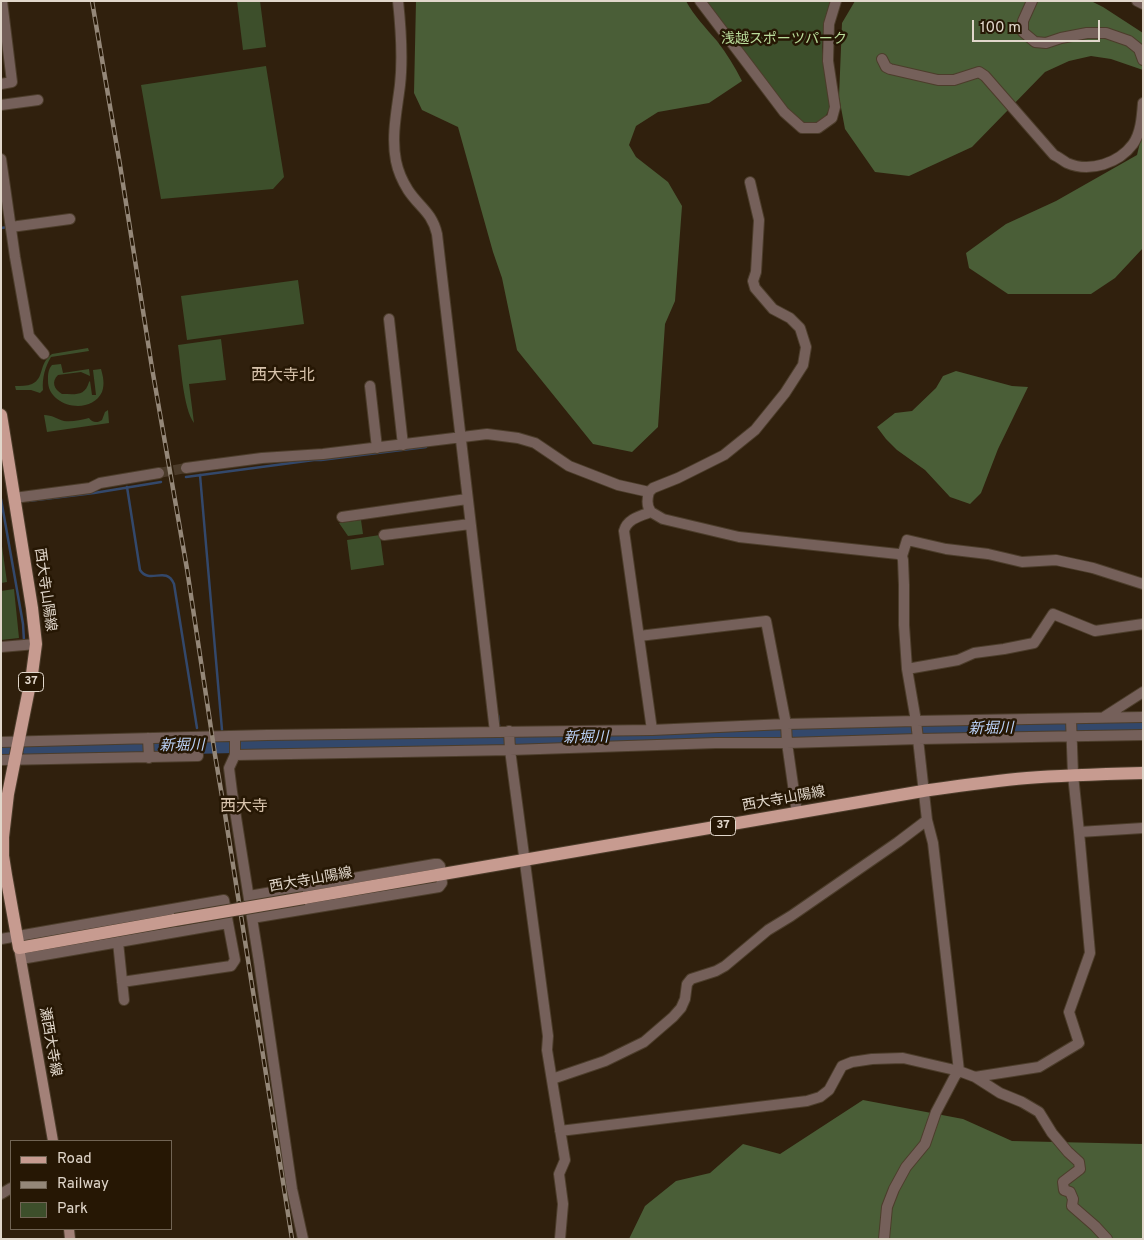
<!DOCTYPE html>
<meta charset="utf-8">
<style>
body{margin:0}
#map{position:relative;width:1144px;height:1240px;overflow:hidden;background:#30200d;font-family:Overpass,sans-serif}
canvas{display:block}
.frame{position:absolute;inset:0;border:2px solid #e1d7cb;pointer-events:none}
.legend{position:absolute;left:10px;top:1140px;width:162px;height:90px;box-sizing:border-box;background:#261704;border:1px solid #716454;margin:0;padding:6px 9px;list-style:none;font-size:15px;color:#e1d7cb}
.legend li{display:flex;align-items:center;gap:10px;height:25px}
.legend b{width:25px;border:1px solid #716454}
.scale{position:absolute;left:972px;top:20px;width:128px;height:22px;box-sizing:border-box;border:2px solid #e1d7cb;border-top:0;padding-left:6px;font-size:15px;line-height:18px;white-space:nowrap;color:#e1d7cb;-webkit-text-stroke:4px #261704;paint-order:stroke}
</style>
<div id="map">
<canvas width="1144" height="1240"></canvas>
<div class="frame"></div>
<ul class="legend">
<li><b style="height:6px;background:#c79b90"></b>Road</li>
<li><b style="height:6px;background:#948778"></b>Railway</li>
<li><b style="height:14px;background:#3d4f2b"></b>Park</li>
</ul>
<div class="scale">100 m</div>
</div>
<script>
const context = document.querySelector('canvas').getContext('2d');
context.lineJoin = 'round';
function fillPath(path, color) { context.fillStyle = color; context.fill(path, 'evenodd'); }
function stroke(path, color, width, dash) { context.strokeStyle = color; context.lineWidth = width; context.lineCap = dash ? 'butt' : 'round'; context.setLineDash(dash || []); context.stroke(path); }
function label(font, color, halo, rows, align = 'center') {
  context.font = font + ' Overpass,"Noto Sans JP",sans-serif'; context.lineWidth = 5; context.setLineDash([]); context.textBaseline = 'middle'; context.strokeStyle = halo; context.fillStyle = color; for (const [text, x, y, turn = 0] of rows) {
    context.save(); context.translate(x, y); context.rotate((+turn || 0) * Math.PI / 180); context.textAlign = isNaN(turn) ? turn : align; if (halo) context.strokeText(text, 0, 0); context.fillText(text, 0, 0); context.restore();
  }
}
fillPath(new Path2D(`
 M237,1H260L266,47L243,50Z
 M705,1H830L824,24L822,48L831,106L824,119L816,125L807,124L795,118Z
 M266,66L284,177L273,189L161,199L141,85Z
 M298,280L304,324L187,340L181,296Z
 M221,339L226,380L189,384L194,423C183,408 181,365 178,345Z
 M88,348L89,351L51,357C45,367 42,378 43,390L40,393L31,390H16L15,386C21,386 27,386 32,384C45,378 38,364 52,354Z
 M61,364L63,373L89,369L90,376L81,372L58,375C51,382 54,389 62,394C74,394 85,397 89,382L90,381L92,395H96L93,370L101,369C103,376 105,384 102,392C91,416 47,407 48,380C48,374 48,370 52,365Z
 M108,410L109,423L47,432L44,415C52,415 57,419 64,421C72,422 81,420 89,418C92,423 98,423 102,420L105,412Z
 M361,520L363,534L348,536L339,523Z
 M380,535L384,565L351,570L347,540Z
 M1,539L7,582L1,583Z
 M14,589L19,638L1,640V591Z`), '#3d4f2b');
fillPath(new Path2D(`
 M416,1H686C694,16 706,28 717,41C727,54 735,67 742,81L709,103L658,112L636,126L629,145L636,157L668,182L682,206L675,301L665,324L658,427L632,452L593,444L517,350L502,278L493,252L458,127L422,110L414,93Z
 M855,1H1091L1103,7L1143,33V70L1111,59L1091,56L1069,61L1045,72L972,147L909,176L875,172L845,129L839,97L842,23Z
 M1143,130V248L1115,278L1091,294H1008L969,268L966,253L1006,224L1056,201L1137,155Z
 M956,371L1012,386L1028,387L998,449L981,493L970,504L950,497L925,470L897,450L886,439L877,427L895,413L912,411L936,388L943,376Z
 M863,1100L963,1119L1012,1141L1143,1144V1239H629L645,1206L676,1181L710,1173L743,1144L780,1154Z`), '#4a5e37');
stroke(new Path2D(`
 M1,228L8,227
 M200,475L222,730
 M186,477L314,460H321L426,447
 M127,487L140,570C150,585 166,565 174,584L197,728
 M1,499L23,624L24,641L22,642
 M28,501L94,493L161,482
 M498,715L499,726
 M223,741V746`), '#33486b', 2.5);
stroke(new Path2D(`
 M30,750L806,733L1143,727
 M1,751L4,750`), '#33486b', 15);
stroke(new Path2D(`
 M159,473L186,468`), '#4b3b2a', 10, [10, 5]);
const street = new Path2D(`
 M398,1C401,29 403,58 400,85C397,110 391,136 396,161C398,171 403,182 408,190C419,207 432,212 437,234L495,732
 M700,1L784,112L802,128H818L832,118L835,107L828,61L829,24L836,1
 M1032,1L1023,21V32L1035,42L1046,43L1061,38L1087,33H1106L1129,41L1139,49L1143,60
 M1137,1L1143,4
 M882,59L886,67L890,69L938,80H954L979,72L985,76L1054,155C1059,157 1063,161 1067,163C1090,173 1119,163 1133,144C1141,133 1142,116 1143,103
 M1,84L12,82L2,1
 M1,105L38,100
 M1,159L15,257L29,336L44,354
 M11,227L70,219
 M389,319L403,445
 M370,386L377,448
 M186,468L262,458L323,454L487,434L518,438L535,443L569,466L618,485L649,492L653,488L678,478L724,455L755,430L785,393L803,365L806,347L800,328L790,318L773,309L755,288L753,281L756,272L759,220L750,182
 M649,492C647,499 646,506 651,512
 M14,498L90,488L100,483L159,473
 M342,517L467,499
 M384,535L470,524
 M639,636L766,621L786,724L787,743L797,813
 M1,647L36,644
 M907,669L958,660L974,653L1004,649L1034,643L1053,614L1095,631L1143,624
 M1104,717L1143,692
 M652,730L624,531C627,519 640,516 651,512L663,519L739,537L898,554L902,556
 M509,731L510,750L548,1036L547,1050L565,1160L559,1174L563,1204L560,1239
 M235,736V755L229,768L232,792L259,962L292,1189L303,1239
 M148,738L149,758
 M1,742L267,735L652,730L786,724L916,721L1143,717
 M235,755L510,750L716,743H787L918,739L1143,735
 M1,760L198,756L197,737
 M1079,832L1143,828
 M249,896L435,864H438L440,866L442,883L439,887L252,918
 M1,939L224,900L228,923L21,959
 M118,942L124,1000
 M122,982L231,966L235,960L228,923
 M975,1077L1000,1093L1022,1102L1039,1112L1052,1133L1068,1152L1079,1162L1080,1169L1063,1182L1064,1190L1070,1192L1073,1199L1072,1206L1095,1226L1107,1239
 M552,1079L605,1061L644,1042L673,1017L681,1008L685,999L687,984L691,979L716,971L725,966L768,930L791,916L898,842L927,820
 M560,1131L807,1101L820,1097L829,1090L842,1066L852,1062L872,1059L903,1058L959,1071L975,1077L1039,1067L1079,1043L1069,1012L1090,953L1079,832L1073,775L1071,719
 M1,1194L11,1188
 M884,1239L887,1207L894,1189L906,1167L925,1144L936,1112L955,1076L959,1071L933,843L927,820L916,721L907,669L904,625V585L903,560L902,556L907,540L946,549L988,554L1022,562L1056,560L1093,568L1143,584`);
const secondary = new Path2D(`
 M19,948L53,1141
 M69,1229L70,1239`);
const primary = new Path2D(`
 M1,415L32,608L36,644L32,674L8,794L3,837V856L6,875L19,948L175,920
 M304,898L923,791C958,786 992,781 1027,778C1065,775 1104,774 1143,773`);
stroke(street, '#4c3d2b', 12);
stroke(secondary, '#4c3d2b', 12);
stroke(primary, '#4c3d2b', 14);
stroke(street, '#75605a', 10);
stroke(secondary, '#a38178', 10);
stroke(primary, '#c79b90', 12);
const rail = new Path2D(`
 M92,1L120,165L152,368L187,569L215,755L225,814L292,1239`);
stroke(rail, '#948778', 4.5);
stroke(rail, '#261704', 2.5, [8]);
const primaryBridge = new Path2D(`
 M175,920L304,898`);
stroke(primaryBridge, '#4c3d2b', 14, []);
stroke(primaryBridge, '#c79b90', 12);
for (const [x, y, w] of [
 [31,682,25],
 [723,826,25]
]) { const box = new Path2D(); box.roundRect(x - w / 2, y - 9.5, w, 19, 4); context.fillStyle = '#261704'; context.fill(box); stroke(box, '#e1d7cb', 1); }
label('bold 12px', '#e1d7cb', null, [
 ["37",31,682],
 ["37",723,826]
]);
label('14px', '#badc9b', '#261704', [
 ["浅越スポーツパーク",784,40]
]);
label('14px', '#e1d7cb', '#261704', [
 ["西大寺山陽線",44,590,82],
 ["西大寺山陽線",784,800,-10],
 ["西大寺山陽線",311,881,-10],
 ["瀬西大寺線",49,1042,80]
]);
label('italic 15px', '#b9d0f5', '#261704', [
 ["新堀川",991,730,-1],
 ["新堀川",586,739,-1],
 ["新堀川",182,747,-1]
]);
label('16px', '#d8c3ac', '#261704', [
 ["西大寺北",283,377],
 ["西大寺",244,808]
]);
</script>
